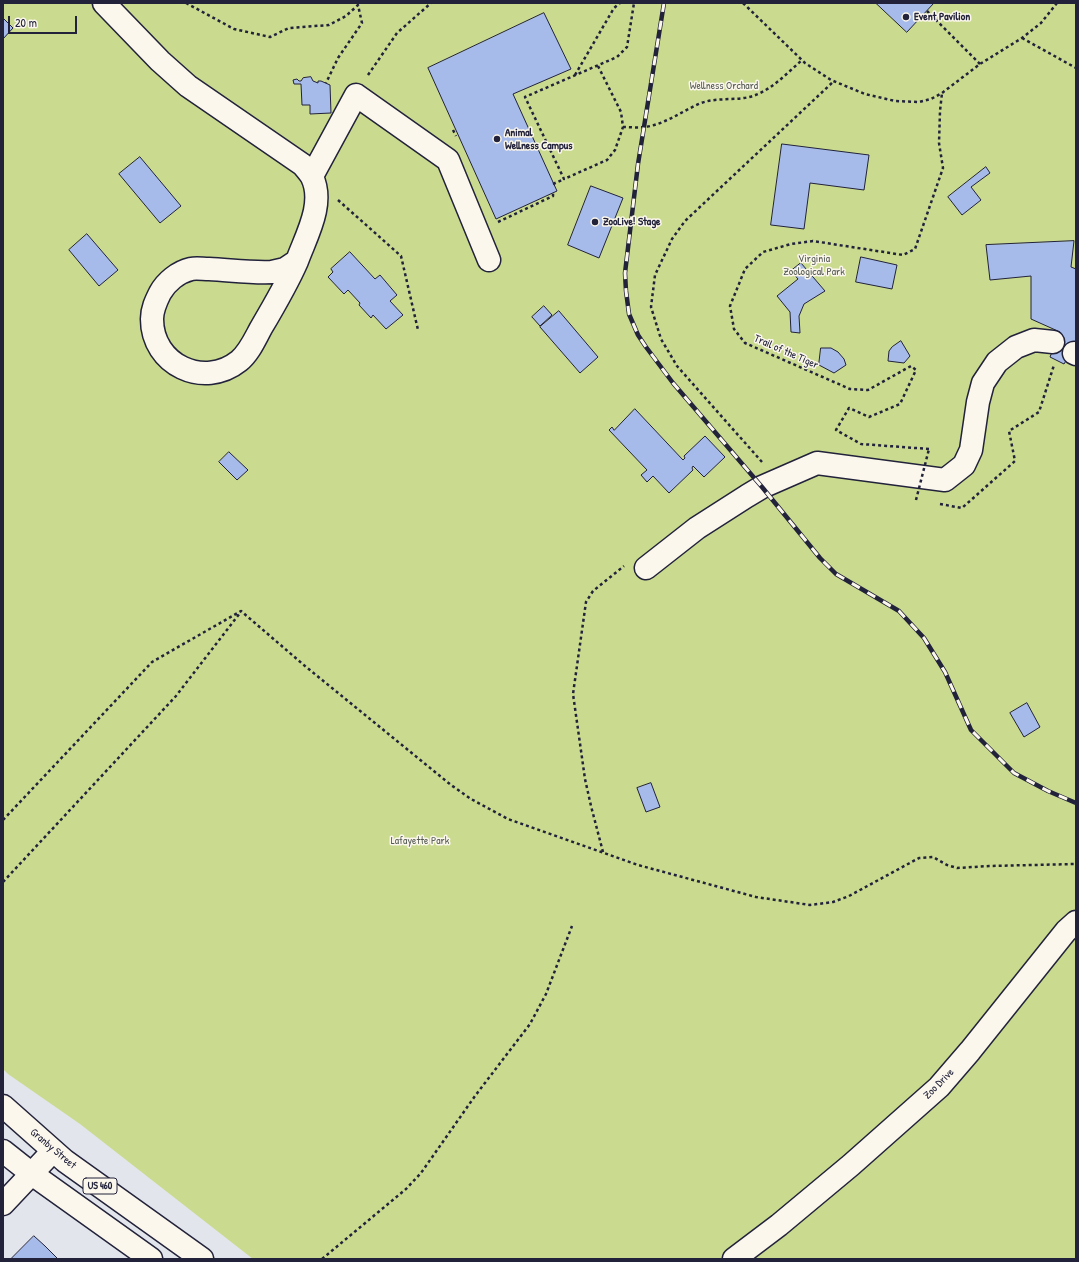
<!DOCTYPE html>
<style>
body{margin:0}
#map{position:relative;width:1079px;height:1262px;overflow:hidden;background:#e2e5eb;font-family:"Patrick Hand",sans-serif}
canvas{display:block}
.frame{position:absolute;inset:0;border:4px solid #22223b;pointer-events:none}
.scale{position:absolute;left:8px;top:16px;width:69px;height:18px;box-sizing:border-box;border:2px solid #22223b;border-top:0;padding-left:5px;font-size:12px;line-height:14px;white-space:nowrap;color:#22223b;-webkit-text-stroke:3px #fbf7ec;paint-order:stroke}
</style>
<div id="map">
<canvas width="1079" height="1262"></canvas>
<div class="frame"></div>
<div class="scale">20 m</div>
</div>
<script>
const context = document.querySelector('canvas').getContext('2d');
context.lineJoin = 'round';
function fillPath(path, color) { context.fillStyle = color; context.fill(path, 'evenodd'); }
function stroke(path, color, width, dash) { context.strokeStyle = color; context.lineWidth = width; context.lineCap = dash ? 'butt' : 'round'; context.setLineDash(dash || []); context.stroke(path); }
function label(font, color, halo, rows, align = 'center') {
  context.font = font + ' "Patrick Hand",sans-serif'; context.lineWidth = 3; context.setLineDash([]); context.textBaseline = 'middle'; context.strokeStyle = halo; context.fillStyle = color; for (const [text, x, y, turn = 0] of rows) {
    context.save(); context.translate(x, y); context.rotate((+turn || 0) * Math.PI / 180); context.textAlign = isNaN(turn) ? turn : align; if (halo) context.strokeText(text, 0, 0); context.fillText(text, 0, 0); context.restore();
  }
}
fillPath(new Path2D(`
 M3,3H1076V1259H253L80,1124L8,1074L3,1069Z`), '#cadb8f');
const building = new Path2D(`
 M876,3H934L907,32Z
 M544,13L571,69L513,94L557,191L496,219L428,68Z
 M3,18L13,28L3,39Z
 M311,77L313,81L318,83V81H321L330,85L331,113L310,114V105H302L301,84H294L293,80L297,79L299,81H301L303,78Z
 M782,144L869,155L864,190L810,183L804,229L771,225Z
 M140,157L181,206L160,223L119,174Z
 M986,167L990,173L971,187L981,200L962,215L948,197Z
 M591,186L623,198L599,258L568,245Z
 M87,234L118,270L99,286L69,250Z
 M1074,241L1071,267L1076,269V344L1064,364L1050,357L1060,332L1031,319V276L990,280L986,245Z
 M350,252L375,279L380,275L397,295L390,301L403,315L386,329L373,315L371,318L359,305L360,303L348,290L344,294L328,277L333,272L331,269Z
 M861,257L897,265L892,289L856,282Z
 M801,263L825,291L804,304L799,316L800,333L791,332L790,312L777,296L798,279L791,271Z
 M544,306L552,315L540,326L532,317Z
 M559,311L598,357L580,373L540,327Z
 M901,341L910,356L904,363L888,361L889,351L892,347Z
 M821,348H831L838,352L844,359L846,365L834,373L819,365Z
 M635,409L683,460L685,458L684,456L705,436L725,457L704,477L693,466L692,468L693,470L669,493L653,476L647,482L641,475L647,470L609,430L612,427L614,430Z
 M229,452L248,470L237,480L219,462Z
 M1027,703L1040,727L1024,737L1010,713Z
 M651,783L660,807L646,812L637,788Z
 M34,1236L45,1246L58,1259H11Z`);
fillPath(building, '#a6bbe9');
stroke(building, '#22223b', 1);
const minor = new Path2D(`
 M104,3L160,61L188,86L303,165C306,169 310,173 312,177C325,204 306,236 297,261
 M312,176L356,95L448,160L489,260
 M297,261C287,284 274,306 261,328C255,339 249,353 239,361C204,389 152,365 152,319C152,309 156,301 160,293C166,282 178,272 191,269C196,268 203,269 209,269C230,270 251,273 272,272L285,269Z
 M1074,353L1076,354
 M646,568L697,528L747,496L762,487L817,463L945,480L964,465L971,450L978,402L983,383L997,362L1016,347L1034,340L1053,342
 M3,1204L53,1151
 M734,1259L779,1225L851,1165L939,1087L970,1051L1066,931L1076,922`);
const major = new Path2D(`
 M3,1106L65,1161L202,1259
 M3,1151L32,1174L151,1259`);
stroke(minor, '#22223b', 25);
stroke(major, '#22223b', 25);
stroke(new Path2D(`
 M186,3L234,29L270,37L289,28L329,25L346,16L358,5L362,23L338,58L326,83
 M743,3L805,63L831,80L865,94L895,101L919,102L931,99L942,93L980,64L1022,38L1041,23L1057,3
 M927,11L980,64
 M1022,38L1076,68
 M598,66L621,112L623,127L615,150L607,160L564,179L525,97L617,57L627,47L634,3
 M368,75L397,33L431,3
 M575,75L614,8L620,3
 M623,127C630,127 638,128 645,127C666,124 682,111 701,103C715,98 730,100 744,98C767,95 785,75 802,60
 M453,130L456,136
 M553,184L564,179
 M338,200L401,256L418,330
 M498,222L553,196V193
 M929,449L861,444L836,430L849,408L869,417L900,404L916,370L911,366L868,390L850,389L745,343L734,329L730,306L745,269L763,252L791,244L813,241L903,255L915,249L943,168L939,143L940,111L942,93
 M762,462L677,366L661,339L651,307L655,275L672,239L685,221L834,81
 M940,504L962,508L1015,461L1009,431L1039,412L1054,365
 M3,820L152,662L241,611L305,666L451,785L471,799L508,819L638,865L756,897L810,905L833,902L849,896L919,858L933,857L947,865L957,868L989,866L1076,864
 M603,852L591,806L585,779L573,694L586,602L593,591L624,566
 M3,882L176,696L240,613
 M322,1259L406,1189L421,1173L475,1096L530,1024L546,994L572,926`), '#22223b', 2.5, [3, 3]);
stroke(minor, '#fbf7ec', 22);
stroke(major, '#fbf7ec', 22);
const rail = new Path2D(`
 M664,3L638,164L625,273L626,291L629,314L638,335L646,347L673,383L762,487L820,558L836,574L899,611L924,638L945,672L971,730L1014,773L1048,791L1076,803`);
stroke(rail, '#22223b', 4.5);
stroke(rail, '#fbf7ec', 3, [9]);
stroke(new Path2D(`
 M916,500L929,449`), '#22223b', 2.5, [3, 3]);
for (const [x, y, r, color] of [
 [906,17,4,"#22223b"],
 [497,139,4,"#22223b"],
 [595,222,4,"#22223b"]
]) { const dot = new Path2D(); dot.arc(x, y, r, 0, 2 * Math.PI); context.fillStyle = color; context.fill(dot); stroke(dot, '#fbf7ec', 1.5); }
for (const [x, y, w] of [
 [100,1186,34]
]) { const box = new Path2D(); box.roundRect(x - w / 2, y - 8, w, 16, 3); context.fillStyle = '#fbf7ec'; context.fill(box); stroke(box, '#22223b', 1); }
label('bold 10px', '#22223b', null, [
 ["US 460",100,1186]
]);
label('bold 11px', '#22223b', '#fbf7ec', [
 ["Event Pavilion",914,17],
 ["Animal",505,133],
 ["Wellness Campus",505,146],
 ["ZooLive! Stage",603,222]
], 'left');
label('11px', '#545a54', '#fbf7ec', [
 ["Wellness Orchard",724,86],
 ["Virginia",814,259],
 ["Zoological Park",814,272],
 ["Lafayette Park",420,841]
]);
label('11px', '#22223b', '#fbf7ec', [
 ["Trail of the Tiger",786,352,24],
 ["Zoo Drive",939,1084,-45],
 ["Granby Street",53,1149,40]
]);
</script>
